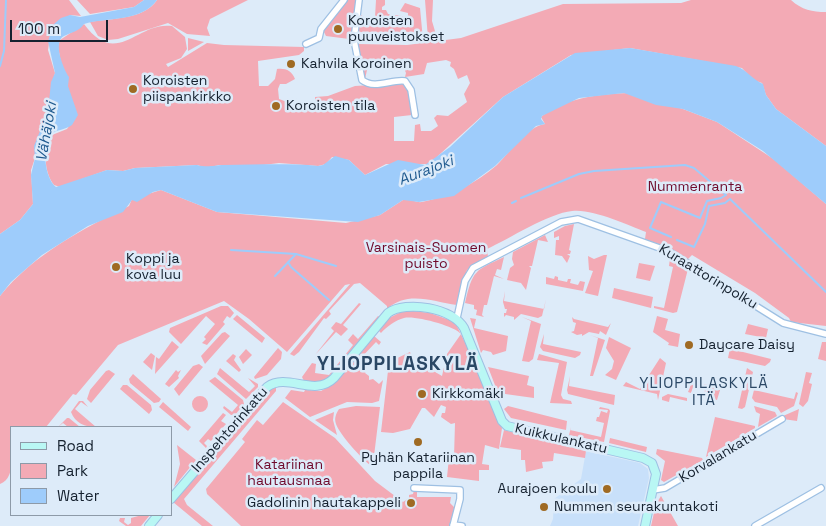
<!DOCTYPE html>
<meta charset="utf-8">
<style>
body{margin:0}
#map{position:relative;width:826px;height:526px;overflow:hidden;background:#ddebf9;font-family:"Space Grotesk",sans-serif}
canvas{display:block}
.legend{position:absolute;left:10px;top:426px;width:162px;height:90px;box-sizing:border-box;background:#ddebf9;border:1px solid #8d9aa8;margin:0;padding:6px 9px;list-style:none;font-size:15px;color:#15212f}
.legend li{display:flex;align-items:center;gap:10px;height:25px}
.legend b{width:25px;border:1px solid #8d9aa8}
.scale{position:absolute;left:10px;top:20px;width:98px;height:22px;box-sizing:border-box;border:2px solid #15212f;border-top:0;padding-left:6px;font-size:15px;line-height:18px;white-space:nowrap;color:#15212f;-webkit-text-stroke:4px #ddebf9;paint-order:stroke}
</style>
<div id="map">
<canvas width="826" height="526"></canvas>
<ul class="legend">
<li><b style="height:6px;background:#b9f7f4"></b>Road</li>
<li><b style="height:14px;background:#f3aab5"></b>Park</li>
<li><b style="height:14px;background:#9eccfb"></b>Water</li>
</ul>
<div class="scale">100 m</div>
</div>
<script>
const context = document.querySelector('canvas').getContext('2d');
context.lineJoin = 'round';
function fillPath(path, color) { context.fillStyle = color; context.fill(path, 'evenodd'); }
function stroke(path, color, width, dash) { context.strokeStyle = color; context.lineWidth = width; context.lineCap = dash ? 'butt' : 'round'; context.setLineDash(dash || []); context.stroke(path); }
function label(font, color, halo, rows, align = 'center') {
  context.font = font + ' "Space Grotesk",sans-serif'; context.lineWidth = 5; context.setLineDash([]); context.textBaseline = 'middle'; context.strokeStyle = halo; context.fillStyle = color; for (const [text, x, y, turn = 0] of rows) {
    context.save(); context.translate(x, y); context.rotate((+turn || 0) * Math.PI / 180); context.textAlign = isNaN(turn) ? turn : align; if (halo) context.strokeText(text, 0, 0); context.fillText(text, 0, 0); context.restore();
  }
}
fillPath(new Path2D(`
 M586,451L640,463L648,469L649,478L638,526H550L553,519L554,499L581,479Z`), '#c8e0fa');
fillPath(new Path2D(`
 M0,0H69L81,16L70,15L51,29L48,50L55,73L49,102L46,106L47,114L35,146V158L31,170L33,204L20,220L0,234Z
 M77,0H144L134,7L90,14Z
 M157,0H248L210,19L207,28L210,36L187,34L168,23L118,39L108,40L98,36L90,22C111,18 144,20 157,0Z
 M346,0H357L353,35L349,39L326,36L323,30Z
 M376,0H385V5L382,7V10H386L388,14L408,17V13L400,11L405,3L420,8L423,40L408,41L361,40L357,35L360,14L365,18L375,17Z
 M425,0H433L432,21L437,38L428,39Z
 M691,0H791C802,10 812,12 826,12V146L776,109L766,95L762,83L753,80L742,68L630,48L571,55L503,97L429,164H386L365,175L349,160L332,157L326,164L318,166L279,163L255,166L219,165L207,168L197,165L135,168L123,171L107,170L60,187L54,185C43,170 44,151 52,135L67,129L77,115L50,122L54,94L59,96L66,88L58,47L60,40L84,24C117,69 137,21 172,26L185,37L187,49L181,58L166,64L168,67L207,43L224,45L304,47V51L299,55L258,61L259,86H268L275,79L277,69C286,68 292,71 295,79L286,84H280L278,89L279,99L287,102L290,107L299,109L306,102L310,106L315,104V97L328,96L355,86L403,83L407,86L412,115L394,117V141H414L415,125L420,124L421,131H431L438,126L434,118L437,115L448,116L467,102L464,94L470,83L467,75L458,79L454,69L450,66L451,62L446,60L427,63L424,74L405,77L406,73L403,66L384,68L375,62L369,61L365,79L362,76L358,44L407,45L461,38L563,4L681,3Z
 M188,38L204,42L188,51Z
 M628,93L683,109L717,122L775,160L826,204V326L791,322L789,318L755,293L692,255L687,260L666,247L645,239L646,232C628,225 591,208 572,211C549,213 509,239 487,249L488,257L467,270L457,305C433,302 408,290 387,309V306L360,283L354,284L329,311L331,314L326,319L324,318L299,352L294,356L290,354L350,284L345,285L287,352L249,319L224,301L118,345L76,395L73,394L46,427H11C11,443 18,478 0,484V296C34,254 81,230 129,206L132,199L161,190L217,212L346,223L380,215L403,200C410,198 415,203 422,202C450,196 475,184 497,165C511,151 526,127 545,124L541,117C564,98 599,94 628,93Z
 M574,224L569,250L571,251L570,254H567L570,256L567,263L562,256L555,255L556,240H559V236L554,238V232L565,226Z
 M545,235L548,242L538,240L532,266H529L531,268L526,290L521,283L507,280L510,268L514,265L512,259L513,252Z
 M604,255H607L598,296L585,293L593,271L589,270L588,256L594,259Z
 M504,257L501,270L497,269L495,275L504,279L494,276L487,305H484L482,315L484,317L476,315L477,310L474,309V305L465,303C473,270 474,271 504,257Z
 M670,258L688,269L677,312L673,313L654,308V306L664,308L673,267L669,266Z
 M639,263L655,266L650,281L636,278Z
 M555,276L558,277V280L567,282L568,279H571L570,283L578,285L580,281L585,282L583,291L546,284V277L554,279Z
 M614,288L653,297L651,308L612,298Z
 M505,291L504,301L544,309L546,299L542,316L538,318L521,314L514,320V317L506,315L504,317V313H506L507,309H505L503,302Z
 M359,303L361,304L343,325L348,329L341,336L336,332L315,355L334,331L331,328L336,322L341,324Z
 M221,306H228L234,313L230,318L227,316L223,322L225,324L207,345L202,343L206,339L204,337L215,324L206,316L181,344L169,332L170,328Z
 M405,310L430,313L455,322L473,359L502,428L499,449L485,445L482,464L489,465V470H479V481L447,477L449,458L454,457L455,423L451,424L441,417L442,413H445L446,407L441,405L434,417L425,408H422L410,429L393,433L381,432L389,362L410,352L413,359L442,376L447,354L461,334C455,326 414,315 404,318C396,320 386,327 381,333L379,331L389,318Z
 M237,315L265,338L262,343L233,319Z
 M378,316L380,317L327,379L317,383L304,381L302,377L312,363L316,364L315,373L329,375L353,345L348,340L353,334L358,339Z
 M657,316L668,319L665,330L680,334L678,347L668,345L669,343L653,332Z
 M522,317L541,324L533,359L529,362L522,361L531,321Z
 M572,317L574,319L608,327L611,323L606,335L600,331L599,334L589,332L582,336V334L577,335L571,332L574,331L576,323L573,322Z
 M470,318L476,319L474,328L508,336L506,351L493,355L491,352L483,350L481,353Z
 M748,324L768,329L766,338L745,334Z
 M225,332L230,336L205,364L201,356L222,333Z
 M544,334L543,344L581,352L580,355L575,358L543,351L540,347Z
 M590,335L605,340L593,376H590L598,338Z
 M374,336L381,342L379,345L376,342L358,361L367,369L365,373L369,376V380L373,379L379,384L383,380L379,401L372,403L347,402L310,417L285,398L291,390L304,392L305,390L321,391L332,385Z
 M609,337L631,348L616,380L605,375L612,369L614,361L606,348Z
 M172,341L179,347L155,374L156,357L159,359Z
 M822,342H826V361L818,359Z
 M731,343V349L771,359L770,362L765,366L728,358Z
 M278,348L282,352L281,359L267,375L255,379L254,377Z
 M246,349L252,355L243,364L239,357Z
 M151,353L155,356L152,370L143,362Z
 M233,354L236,356L234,360L241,370L239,372L226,361Z
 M539,354L567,362L561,395L563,399L571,401L572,404L550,403L559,363L537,360Z
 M660,358L666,363L658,400L657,394L623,386L626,382L640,389Z
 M199,364L203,367L179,396L174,389L193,366Z
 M488,367L529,376L527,385L534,387V398L498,393Z
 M220,368L249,392L255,386L248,378L258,384V387L246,399L217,374Z
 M747,368L753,372L745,407L742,409L738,408Z
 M109,370L115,374L91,403L87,399L90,390L106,371Z
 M176,370L178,372L181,370L178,376L179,378L169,387L165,384Z
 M806,372L812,373L809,383L812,384L808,401L803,407L799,404Z
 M133,374L161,399L159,402L154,403L130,383L129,379Z
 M570,376L569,386L615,395L614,405L568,394L567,390Z
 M215,377L243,400L244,404L235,415H231L223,408L224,406L232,412L238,405L209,381Z
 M692,382L715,386V389L720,390L717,400L704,397L705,388L693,387L691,393L688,392Z
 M123,385H127L151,405L152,410L149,414L120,389Z
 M276,387V391L184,499L187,505L213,526H202L173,502L269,390Z
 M754,390L794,399L796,392L798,393L794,406L781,413L777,407L755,402L752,398Z
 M668,394L687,398V401L670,397L669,402L662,400V397Z
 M192 404a8 8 0 1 1 16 0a8 8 0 1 1-16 0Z
 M79,401H83L88,407L81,402L75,409L96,427C85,427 75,423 71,412Z
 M163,402L191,427L188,431L159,407Z
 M283,402L335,438L375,481L403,502L409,498V495L413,494L414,490L417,492V497H451L450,503L455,508L449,526H241L207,494L206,489L245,442L242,439L257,420L263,425Z
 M356,406L380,407L374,456L370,465C361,458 340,435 336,424C334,418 336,414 339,409Z
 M508,406L567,421L566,430L511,418L504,409Z
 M754,406L775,412L777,416L758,427L760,414L756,412Z
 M600,407L609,409L610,411L604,442L569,435L571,427L570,430L601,437L604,423L596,421L597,417H599L601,411L607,413L608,410L599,409Z
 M799,409L797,421L783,419V416Z
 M334,412L333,420L337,435L315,420Z
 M223,413L226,415L221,421L226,424L211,441L208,439L204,443L207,446L206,448L199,441Z
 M715,417L755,426V428L706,457Z
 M67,418H69L80,427H68L63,423L58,427Z
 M504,430L586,451L585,458L554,453L553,461L542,462L543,468L526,472L525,460H521V450L500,447Z
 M610,438L647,447L646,452L609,443Z
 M177,445L196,460L174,487L180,464Z
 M657,449L702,458L703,460L664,482L661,480L665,461L656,454Z
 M661,496L678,526H651L656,504Z
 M142,515H150L141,526H126L119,521L120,518H125L124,522L128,525L131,523V518Z`), '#f3aab5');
fillPath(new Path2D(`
 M144,0H157C142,22 107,17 84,24C78,32 72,32 64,36C52,42 64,70 69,77L68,86L78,115L72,125C66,130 56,129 51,135C42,147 44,177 56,187L107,170L123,171L135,168L197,165C209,168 213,165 224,165C255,165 286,163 318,166L323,165L335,156L349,160L365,175L398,160L425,165L450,147L503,97L575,53L630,48L736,66C747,70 752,79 763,84L766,95L776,109L826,146V204L763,151L717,122L683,109L656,105L624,93L579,98L542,116L541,119L545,124L536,126L495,166L454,196L419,202L403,200L380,215L358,222L217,212L161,190L153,192L137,202L132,200L123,212L88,226L42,255L11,282L0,296V234L20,220L33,204L31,175L35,158L34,146L47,114L46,106L49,102L51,82L55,73L48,41L54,24L61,18L70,15L80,17L134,7Z`), '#9eccfb');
stroke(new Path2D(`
 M0,66L4,51L6,0
 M521,198L579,174L594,171L685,165L694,168L726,195
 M730,199L826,292
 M512,203L516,201
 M671,237L650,228L661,202L700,218L707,201L721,198L726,195
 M677,240L694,247L705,224L709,206L725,203L730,199
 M231,250L296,254L336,266
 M288,262L291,267L329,300
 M275,276L296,254`), '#9eccfb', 2);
const street = new Path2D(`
 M359,0L354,40L362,80C375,90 391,79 405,81L411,90L415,115
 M306,44L319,38L321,29L344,0
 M457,318L465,281L473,268L561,222L578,219L668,251L783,323L826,334
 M414,488L460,490V499L453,526
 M653,490L665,488L782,419
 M453,525L462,526
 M755,526L821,488`);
const secondary = new Path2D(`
 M171,499L267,387C288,372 314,398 334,378L388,313C406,300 453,308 464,328L502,421L507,426L643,458L652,463L656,474L645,526
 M149,526L158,515`);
stroke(street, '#9ec0e3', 8);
stroke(secondary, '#9ec0e3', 10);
stroke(street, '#fff', 5.5);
stroke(secondary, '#b9f7f4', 8);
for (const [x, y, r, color] of [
 [338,29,5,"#9f6a23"],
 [291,64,5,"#9f6a23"],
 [133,89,5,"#9f6a23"],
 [276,106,5,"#9f6a23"],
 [116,267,5,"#9f6a23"],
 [689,345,5,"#9f6a23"],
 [422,394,5,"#9f6a23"],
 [418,442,5,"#9f6a23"],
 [607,489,5,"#9f6a23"],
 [411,503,5,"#9f6a23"],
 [544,507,5,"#9f6a23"]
]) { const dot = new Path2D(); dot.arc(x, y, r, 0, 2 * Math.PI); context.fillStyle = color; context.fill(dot); stroke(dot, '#ddebf9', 2); }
label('14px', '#15212f', '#ddebf9', [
 ["Koroisten",348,21],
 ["puuveistokset",348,37],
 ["Kahvila Koroinen",301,64],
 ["Koroisten",143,81],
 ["piispankirkko",143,97],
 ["Koroisten tila",286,106],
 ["Koppi ja",126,259],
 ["kova luu",126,275],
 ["Daycare Daisy",699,345],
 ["Kirkkomäki",432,394],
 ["Pyhän Katariinan",418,458,"center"],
 ["pappila",418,474,"center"],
 ["Aurajoen koulu",597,489,"right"],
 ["Gadolinin hautakappeli",401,503,"right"],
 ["Nummen seurakuntakoti",554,507]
], 'left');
label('14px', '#6f092b', '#ddebf9', [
 ["Nummenranta",695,187],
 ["Varsinais-Suomen",426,248],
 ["puisto",426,264],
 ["Katariinan",289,465],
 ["hautausmaa",289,481]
]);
label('14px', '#15212f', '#ddebf9', [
 ["Kuraattorinpolku",708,277,31],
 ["Inspehtorinkatu",230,430,-49],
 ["Kuikkulankatu",561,439,13],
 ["Korvalankatu",718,457,-31]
]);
label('italic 15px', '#1f5a8f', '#ddebf9', [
 ["Vähäjoki",47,132,-80],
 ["Aurajoki",426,171,-21]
]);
context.letterSpacing = '1px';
label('15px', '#2a4765', '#ddebf9', [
 ["YLIOPPILASKYLÄ",704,384],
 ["ITÄ",704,401]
]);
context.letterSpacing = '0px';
context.letterSpacing = '1px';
label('bold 19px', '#2a4765', '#ddebf9', [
 ["YLIOPPILASKYLÄ",398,365]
]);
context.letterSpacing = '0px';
</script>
